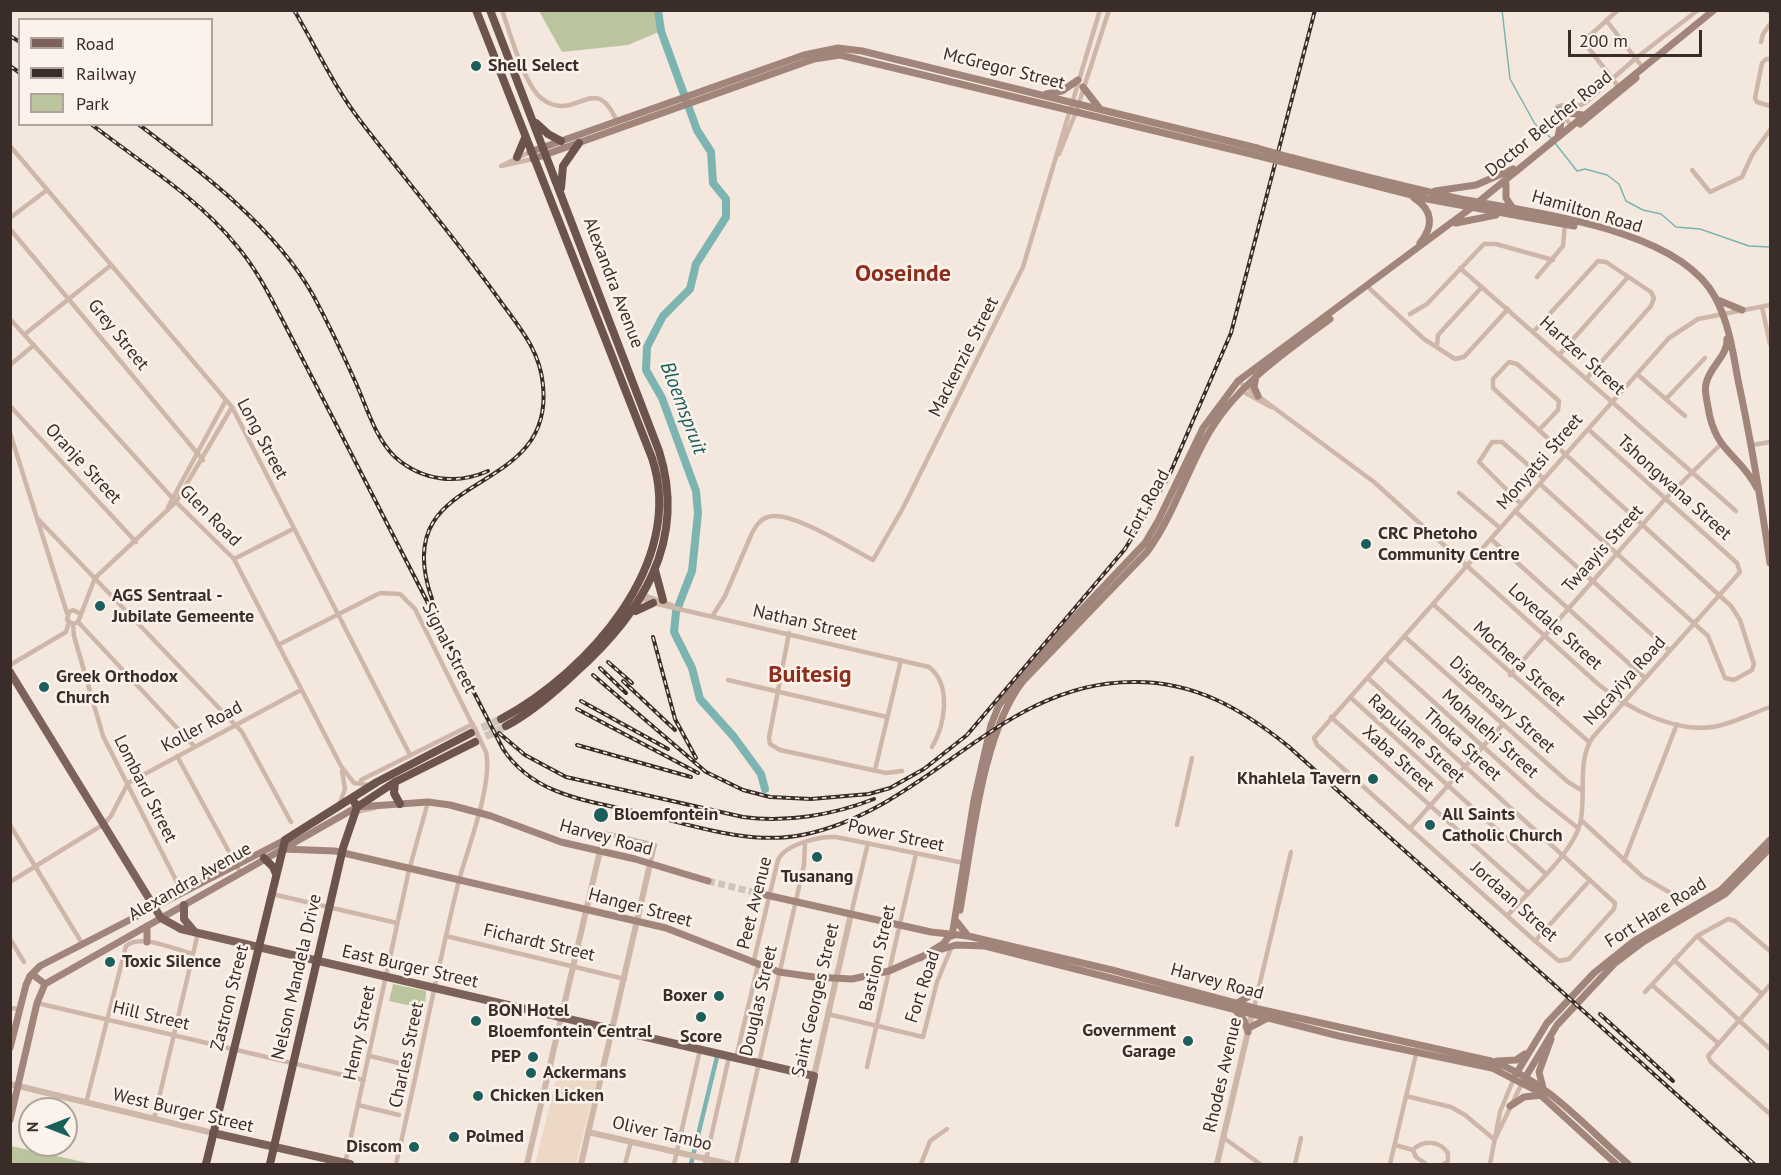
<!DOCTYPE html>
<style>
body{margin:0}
#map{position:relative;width:1781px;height:1175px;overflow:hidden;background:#f4e8de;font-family:"PT Sans",sans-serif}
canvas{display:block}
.frame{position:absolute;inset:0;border:12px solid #3a2d29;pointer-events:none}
.legend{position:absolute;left:18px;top:18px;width:195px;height:108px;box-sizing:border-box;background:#fbf3eb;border:2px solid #aea49d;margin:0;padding:8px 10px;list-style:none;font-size:18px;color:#3a2d29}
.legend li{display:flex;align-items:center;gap:12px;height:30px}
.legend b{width:30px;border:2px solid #aea49d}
.north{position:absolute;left:18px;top:1097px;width:60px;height:60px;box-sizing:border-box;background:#fbf3eb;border:2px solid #aea49d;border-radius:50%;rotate:270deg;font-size:16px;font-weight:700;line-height:24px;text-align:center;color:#3a2d29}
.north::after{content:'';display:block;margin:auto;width:21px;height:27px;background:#1b5f5d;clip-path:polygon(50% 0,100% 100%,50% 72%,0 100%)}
.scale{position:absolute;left:1568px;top:30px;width:134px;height:27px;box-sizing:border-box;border:3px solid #3a2d29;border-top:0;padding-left:8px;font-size:18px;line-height:21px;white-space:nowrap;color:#3a2d29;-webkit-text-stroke:4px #fbf3eb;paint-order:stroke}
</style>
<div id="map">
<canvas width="1781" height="1175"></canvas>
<div class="frame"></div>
<ul class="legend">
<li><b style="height:8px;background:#7d6259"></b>Road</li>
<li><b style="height:8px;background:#3a2d29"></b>Railway</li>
<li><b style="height:16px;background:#bbc59d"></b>Park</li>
</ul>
<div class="north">N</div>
<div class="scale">200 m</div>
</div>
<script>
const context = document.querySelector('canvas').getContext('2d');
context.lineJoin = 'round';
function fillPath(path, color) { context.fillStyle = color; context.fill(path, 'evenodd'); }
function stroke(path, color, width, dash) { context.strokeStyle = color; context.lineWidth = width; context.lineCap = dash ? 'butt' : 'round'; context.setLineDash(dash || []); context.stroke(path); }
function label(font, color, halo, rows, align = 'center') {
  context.font = font + ' "PT Sans",sans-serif'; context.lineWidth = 5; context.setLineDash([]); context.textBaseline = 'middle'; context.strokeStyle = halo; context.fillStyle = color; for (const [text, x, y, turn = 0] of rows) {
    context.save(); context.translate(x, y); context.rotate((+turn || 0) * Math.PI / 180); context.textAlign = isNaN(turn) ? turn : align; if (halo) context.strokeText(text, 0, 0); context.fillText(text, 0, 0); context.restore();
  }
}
fillPath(new Path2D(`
 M539,11H658L661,31L628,45L562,52Z
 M393,984L426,991L425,1009L389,1001Z
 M11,1146L93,1164H11Z`), '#bbc59d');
fillPath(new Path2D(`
 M562,1067L596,1074L597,1078L576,1164H535L558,1072Z`), '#edd7c5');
stroke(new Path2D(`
 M1502,10L1510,79L1535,124L1552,139
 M1555,143L1577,171L1585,169L1607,175L1619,184L1626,201L1643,210L1661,214L1676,227L1700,229L1749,246L1770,247`), '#7bb4b1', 1.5);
stroke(new Path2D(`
 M691,1164L717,1057`), '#7bb4b1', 4.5);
stroke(new Path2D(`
 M658,10L661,31L697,130L711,152L713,183L726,199V217L696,264L690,289L663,316L647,347L646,370L662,398L696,491L698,513L692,571L676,612L674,632L692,668L700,699L734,737L761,774L765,789`), '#7bb4b1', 8);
stroke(new Path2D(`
 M708,881L766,895`), '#cfc3ba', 7, [7, 3.5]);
stroke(new Path2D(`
 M471,733L501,719
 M475,742L506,726`), '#cfc3ba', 8, [8, 4]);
stroke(new Path2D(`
 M502,10C510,33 524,84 541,98C576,126 594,68 617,122
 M1618,10L1586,39L1587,46L1618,86
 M1606,20L1643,68
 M1761,42L1763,34L1770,24
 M1770,59H1766L1762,63L1755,98L1757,102L1770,106
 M1572,127L1557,107C1567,101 1575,110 1585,103L1636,58L1698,10
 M10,146L232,407L410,755
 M1059,154L1076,112L1109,10
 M501,166L533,159
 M501,166L530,152
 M1692,170L1710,192L1742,177L1752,155L1770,130
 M10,218L47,190
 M10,229L203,460
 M1460,268L1736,511
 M1537,277L1563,246L1565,223
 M1370,289L1424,339L1455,359L1464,357L1508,309
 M1762,307L1770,344
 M1410,314L1427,304L1484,244H1496L1553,260
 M10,319L176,502L234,559L341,766L354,783L369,785
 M1534,331L1598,261L1606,262L1651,292L1654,298L1651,306L1586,379
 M25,334L110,266
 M1437,345L1438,335L1482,287
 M1560,354L1628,277
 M10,365L34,345
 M1637,374L1685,416
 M1238,381L1374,482L1598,684C1628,709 1678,735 1718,726C1736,722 1753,713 1770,707
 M1242,391L1271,407
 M1666,399L1705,358
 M10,406L136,542
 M1539,430L1558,410L1559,401L1517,364L1509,362L1493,379V388L1731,606L1740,620L1754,664L1752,670L1734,680L1725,678L1708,636L1540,484
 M10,433L67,613
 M1752,445L1770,442
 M1459,493L1500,528
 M1521,504L1479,462L1492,442H1502L1544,479
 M168,507L226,400
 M1515,511L1669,650
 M38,519L242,732L291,822
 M1491,539L1644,677
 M234,559L293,529
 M641,594L672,605
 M632,595L653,603L929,667C952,685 945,725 932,747
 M1433,604L1589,742
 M79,613L73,610L69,612L67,620L73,624L78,622L95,578L176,502L232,407
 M713,615L725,596L752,533C756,526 760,519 768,517C790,509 851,549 873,560L903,508L1023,267L1100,10
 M78,622L194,746
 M73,624L74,636L103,736L183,894
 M789,633L769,738L770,744L780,750L886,773L902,771
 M1404,636L1568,782L1583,791
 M278,645L380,593L400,594L415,609L486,752C493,783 468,848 459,880C436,974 418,1070 396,1164
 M1385,658L1539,797L1578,828
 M10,665L66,632L69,622
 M1510,675L1665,499L1720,445
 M1368,678L1615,903L1614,909L1569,959L1559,961L1535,941L1317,745L1314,738L1669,338L1698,319L1770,305
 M728,680L887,717
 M1350,697L1545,873
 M1331,717L1527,892
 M177,756L240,872
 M875,770L901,660
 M361,780L473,724
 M340,803L345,789L342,771
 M356,812L375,808
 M1581,820L1643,877L1669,892
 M10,825L83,945
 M1177,825L1192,758
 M1411,827L1503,724
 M600,851L604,833L655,845L650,864
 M1624,861L1677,724
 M10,882L104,824L111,816L128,783L301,690
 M272,894L397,923
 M851,914L868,843
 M1508,915C1529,891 1572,854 1580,824C1587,796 1576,761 1593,737L1740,572L1737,563L1588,429
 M446,936L625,979
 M1697,936L1762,994
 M10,939L24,962
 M1535,941L1590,880
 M1674,960L1770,1049
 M753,964L778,860C785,844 820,836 836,837L964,863
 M1652,985L1718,1043
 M1770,985L1708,1056L1711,1062L1770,1114
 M1645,992L1697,936L1728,919L1735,921L1770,951
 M37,1003L364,1080
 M10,1008L19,1009
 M1254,1008L1291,852
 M828,1014L923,1037L937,982L952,946
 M370,1056L411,1066
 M736,1058L758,965
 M867,1067L916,854
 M1406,1096L1451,1107L1465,1115L1495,1140
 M86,1103L126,946C141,933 176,950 193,954
 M358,1105L399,1115
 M154,1119L198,933
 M1496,1137L1522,1083
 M1224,1138L1260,1164
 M1395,1145L1413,1150
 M1413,1150C1423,1139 1440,1141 1448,1153V1161L1444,1164
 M1413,1150L1416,1157L1426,1164
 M345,1164L409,870L428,802
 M625,1164L631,1142
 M674,1164L700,1050
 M705,1164L729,1057
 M736,1164L804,865L805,844
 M921,1164L930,1141L947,1129
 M1295,1164L1301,1138
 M1390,1164L1417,1050
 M1490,1164L1500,1112L1514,1078`), '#ceb6a9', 4.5);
stroke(new Path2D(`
 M1768,10L1770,11
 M814,1076L851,914
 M10,1084L213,1133
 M588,1132L729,1164
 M527,1164L600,851
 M581,1164L650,864
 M1217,1164L1253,1010`), '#ceb6a9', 6);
stroke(new Path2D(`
 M1083,87L1100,109
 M1046,94L1062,91L1078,80
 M1561,112L1583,115
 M1580,124L1636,78
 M1558,137L1561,122L1560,110
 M530,152L804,55L838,48L862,51L1257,148
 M1293,158C1347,172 1401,186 1456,198C1528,213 1677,226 1715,297C1729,323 1733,352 1738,380C1751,440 1761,501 1770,563
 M533,159L814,59L840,55L1255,155
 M1291,164L1427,199L1574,226
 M1506,184V198L1512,207
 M1435,191L1476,185L1513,169
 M1414,198C1433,210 1434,226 1420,243
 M1456,223L1496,215
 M1718,300L1742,310
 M1727,339C1728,356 1709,367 1706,384C1704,391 1707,400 1708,407C1715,453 1738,452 1757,488
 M1256,376L1254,387L1258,396
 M282,849L335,851L666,928L779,972L814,977L852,979L889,971L923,956
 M766,895L931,932L968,936L1112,970L1254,1008L1491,1061C1545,1079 1586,1127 1628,1164
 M960,910C972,844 982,733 1023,681L1147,552C1174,515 1187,470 1210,431C1239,383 1286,352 1330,319
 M957,922L968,936
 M147,926V942
 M952,936L974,800L991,725L999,705L1033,661L1145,543L1158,521L1203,428L1238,381L1471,208L1714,10
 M981,945L1339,1036L1492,1068L1535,1090L1616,1164
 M939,950L956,945L985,946
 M920,958L943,944L953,932
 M32,974L45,984
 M1237,1003L1257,992
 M1236,1011L1244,1020L1248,1032
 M1249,1028L1268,1018
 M10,1048L26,985L30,976L40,966L285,840
 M1497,1061L1516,1060L1525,1054
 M1516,1074L1547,1023L1594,973L1634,941L1721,890L1770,840
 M1525,1078L1557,1025L1614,964L1643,942L1725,894L1770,848
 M1543,1088L1539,1072L1551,1039
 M1510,1106L1524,1097L1542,1095
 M10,1120L37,1003L45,984L357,807L428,802L450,805L491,816L561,842L635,859L708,881`), '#a2857a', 7);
stroke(new Path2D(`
 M10,672L161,918L181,929L198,933L814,1076L794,1164
 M184,905V919L194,931
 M213,1133L350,1164`), '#7d6259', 8);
stroke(new Path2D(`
 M476,10L652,458C687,563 588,672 501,719
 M490,10L659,451C688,542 641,614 575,673C554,693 532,712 506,726
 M536,123L548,134L561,141
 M517,157L525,138
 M561,188L563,166L579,143
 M655,570L663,600
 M636,611L653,603
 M395,782L394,793L400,804
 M357,807L395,782L475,742
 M264,858L273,867L276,874
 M206,1164L285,840L377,782L471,733
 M270,1164L343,848L357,807L352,798`), '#6c544c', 8);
const rail = new Path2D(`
 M294,10C316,47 335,89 362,123C408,183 457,240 501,302C520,328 540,351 543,385C555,503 385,465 432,599
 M10,36L20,42
 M10,66L20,73
 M91,124C140,162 197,197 236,245C256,268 270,296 284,323L503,749C533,794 583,800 633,811C686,823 747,846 802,835C928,810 1000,682 1133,682C1194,681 1242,709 1288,746L1754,1164
 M138,124C200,171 275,227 313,295C328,323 342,352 355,381C366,405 375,438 395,457C422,481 457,485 488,471
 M653,637L675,719L696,758
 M608,662L632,683
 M600,668L626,693
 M593,675L706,772L743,790L770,797L811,799L869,794L890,788L924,769L967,735L1125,549L1168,478L1231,333L1315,10
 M623,681L675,730
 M581,701L668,749
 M577,709L698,773
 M499,733L525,755L566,777L743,817C786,823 833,815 874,799
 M577,745L691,777
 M1600,1014L1673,1081`);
stroke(rail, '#3a2d29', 4);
stroke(rail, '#fbf3eb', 1.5, [4.5]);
stroke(new Path2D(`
 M1257,148L1293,158
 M1255,155L1291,164`), '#a2857a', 7);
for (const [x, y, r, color] of [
 [476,66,6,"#1b5f5d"],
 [1366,544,6,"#1b5f5d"],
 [100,606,6,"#1b5f5d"],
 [44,687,6,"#1b5f5d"],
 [1373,779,6,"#1b5f5d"],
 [601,815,8,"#1b5f5d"],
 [1430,825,6,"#1b5f5d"],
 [817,857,6,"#1b5f5d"],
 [110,962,6,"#1b5f5d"],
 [719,996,6,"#1b5f5d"],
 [701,1017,6,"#1b5f5d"],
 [476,1021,6,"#1b5f5d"],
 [1188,1041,6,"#1b5f5d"],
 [533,1057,6,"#1b5f5d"],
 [531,1073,6,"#1b5f5d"],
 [478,1096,6,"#1b5f5d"],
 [454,1137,6,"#1b5f5d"],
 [414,1147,6,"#1b5f5d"]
]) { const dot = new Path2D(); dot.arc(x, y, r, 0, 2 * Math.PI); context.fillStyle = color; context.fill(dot); stroke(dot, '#fbf3eb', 2); }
label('bold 18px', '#3a2d29', '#fbf3eb', [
 ["Shell Select",488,66],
 ["CRC Phetoho",1378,534],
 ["Community Centre",1378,555],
 ["AGS Sentraal -",112,596],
 ["Jubilate Gemeente",112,617],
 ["Greek Orthodox",56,677],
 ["Church",56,698],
 ["Khahlela Tavern",1361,779,"right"],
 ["Bloemfontein",614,815],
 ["All Saints",1442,815],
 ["Catholic Church",1442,836],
 ["Tusanang",817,877,"center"],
 ["Toxic Silence",122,962],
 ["Boxer",707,996,"right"],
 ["BON Hotel",488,1011],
 ["Bloemfontein Central",488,1032],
 ["Government",1176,1031,"right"],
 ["Garage",1176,1052,"right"],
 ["Score",701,1037,"center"],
 ["PEP",521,1057,"right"],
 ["Ackermans",543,1073],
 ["Chicken Licken",490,1096],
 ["Polmed",466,1137],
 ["Discom",402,1147,"right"]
], 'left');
label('18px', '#3a2d29', '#fbf3eb', [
 ["McGregor Street",1004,69,14],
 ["Doctor Belcher Road",1549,124,-39],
 ["Hamilton Road",1587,212,16],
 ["Alexandra Avenue",613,283,69],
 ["Grey Street",118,335,51],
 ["Hartzer Street",1582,356,42],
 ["Mackenzie Street",964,357,-63],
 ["Long Street",262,439,62],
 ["Monyatsi Street",1540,462,-49],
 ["Oranje Street",83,464,47],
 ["Tshongwana Street",1674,488,42],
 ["Fort Road",1147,504,-61],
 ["Glen Road",210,516,45],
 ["Twaayis Street",1603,549,-48],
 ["Nathan Street",805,623,13],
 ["Lovedale Street",1555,627,42],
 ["Signal Street",449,648,63],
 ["Mochera Street",1519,664,42],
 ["Ngcayiya Road",1625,681,-48],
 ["Dispensary Street",1502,705,42],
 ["Koller Road",202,727,-28],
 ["Mohalehi Street",1490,734,42],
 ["Rapulane Street",1416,739,42],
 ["Thoka Street",1462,745,42],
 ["Xaba Street",1398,759,42],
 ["Lombard Street",145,789,63],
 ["Power Street",896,836,12],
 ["Harvey Road",606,838,15],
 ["Alexandra Avenue",190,882,-30],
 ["Jordaan Street",1514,902,42],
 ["Peet Avenue",755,903,-76],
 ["Hanger Street",640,908,15],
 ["Fort Hare Road",1656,913,-32],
 ["Fichardt Street",539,943,13],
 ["Bastion Street",878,958,-77],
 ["East Burger Street",410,967,13],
 ["Nelson Mandela Drive",297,977,-77],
 ["Harvey Road",1217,982,15],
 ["Fort Road",923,987,-72],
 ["Zastron Street",230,998,-76],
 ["Saint Georges Street",816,1000,-77],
 ["Douglas Street",759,1001,-77],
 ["Hill Street",151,1016,13],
 ["Henry Street",360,1033,-78],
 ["Charles Street",407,1055,-78],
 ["Rhodes Avenue",1223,1075,-77],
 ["West Burger Street",183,1111,13],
 ["Oliver Tambo",662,1134,13]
]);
label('italic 20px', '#1b5f5d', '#fbf3eb', [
 ["Bloemspruit",683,408,69]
]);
label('bold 24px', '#8f2d1d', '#fbf3eb', [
 ["Ooseinde",903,274],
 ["Buitesig",810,675]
]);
</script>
